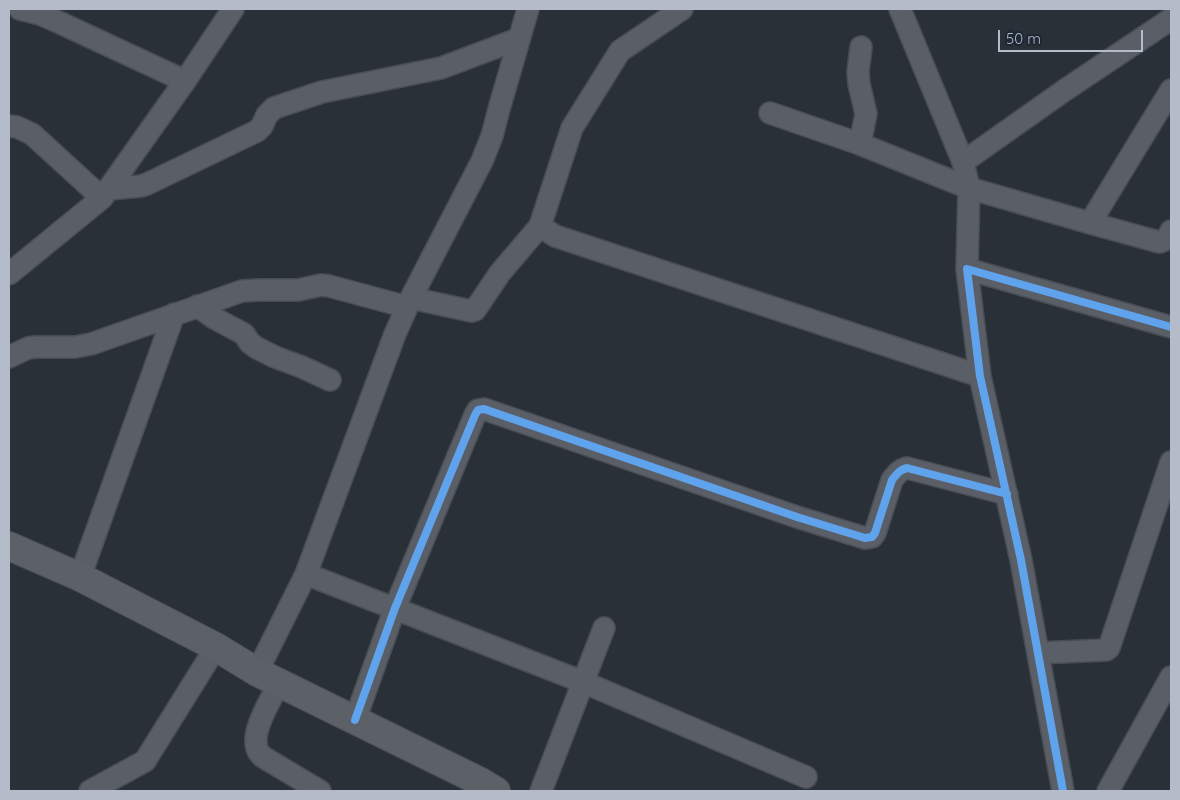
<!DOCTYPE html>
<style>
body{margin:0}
#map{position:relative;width:1180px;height:800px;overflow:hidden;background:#2a3038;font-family:Quicksand,sans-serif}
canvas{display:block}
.frame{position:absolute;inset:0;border:10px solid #b4bcc9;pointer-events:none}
.scale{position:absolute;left:998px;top:30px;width:145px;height:22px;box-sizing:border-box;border:2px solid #b4bcc9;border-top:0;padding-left:6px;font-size:15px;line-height:18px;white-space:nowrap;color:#b4bcc9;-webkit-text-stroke:4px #1d2633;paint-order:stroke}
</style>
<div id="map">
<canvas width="1180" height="800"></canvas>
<div class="frame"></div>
<div class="scale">50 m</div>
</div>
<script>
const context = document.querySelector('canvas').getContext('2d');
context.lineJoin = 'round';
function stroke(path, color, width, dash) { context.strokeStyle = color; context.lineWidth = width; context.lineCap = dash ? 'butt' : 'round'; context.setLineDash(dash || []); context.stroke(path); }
const minor = new Path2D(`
 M20,9L40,14L54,20L185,81
 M682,9L620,51L572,128L540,226L555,236L980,376
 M900,9L963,162
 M770,113L860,144L969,188
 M9,126L17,127L32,134L102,198
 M860,144L866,114L859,84L858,72L861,47
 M969,188L963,162L1065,90L1171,19
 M109,189L141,186L147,184L257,131L262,126L267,115L274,108L322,92L441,68L518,39
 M1090,223L1171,90
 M967,269L969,188L1090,223L1159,242C1166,241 1168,237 1171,231
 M9,274L102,198L185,81L233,9
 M411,298L471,311L475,310L500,273L540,226
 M197,306L214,318L244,334L250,343L257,348L275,357L302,367L330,380
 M9,357L28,348L36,347H75L91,344L242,291L258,290H298L321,285L329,286L407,307
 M306,574L583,682L806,777
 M80,577L174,314
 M1038,653L1106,650L1109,648L1171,462
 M257,672L306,574L395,334L411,298L482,161L492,136L499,109L528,9
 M279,683C271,700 249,733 258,751C259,753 261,755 263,757L320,791
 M355,720L395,608L475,415L478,410L484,409L797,517L865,538L872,537L875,533L892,480C897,474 899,470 907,468L1007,494
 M90,791L145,761L216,647
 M541,791L604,628
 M1063,791L1021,560L980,376L967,269L1171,327
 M1108,791L1171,677`);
const major = new Path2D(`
 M9,546L80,577L216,647L257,672L481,782L496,791`);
stroke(minor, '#484c53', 24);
stroke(major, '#484c55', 30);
stroke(minor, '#5a5e66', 21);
stroke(major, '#5c6168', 28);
stroke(new Path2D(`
 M355,720L395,608L475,415L478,410L484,409L797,517L865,538L872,537L875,533L892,480C897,474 899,470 907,468L1007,494
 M1063,791L1021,560L980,376L967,269L1171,327`), '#60a3ed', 8);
</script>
